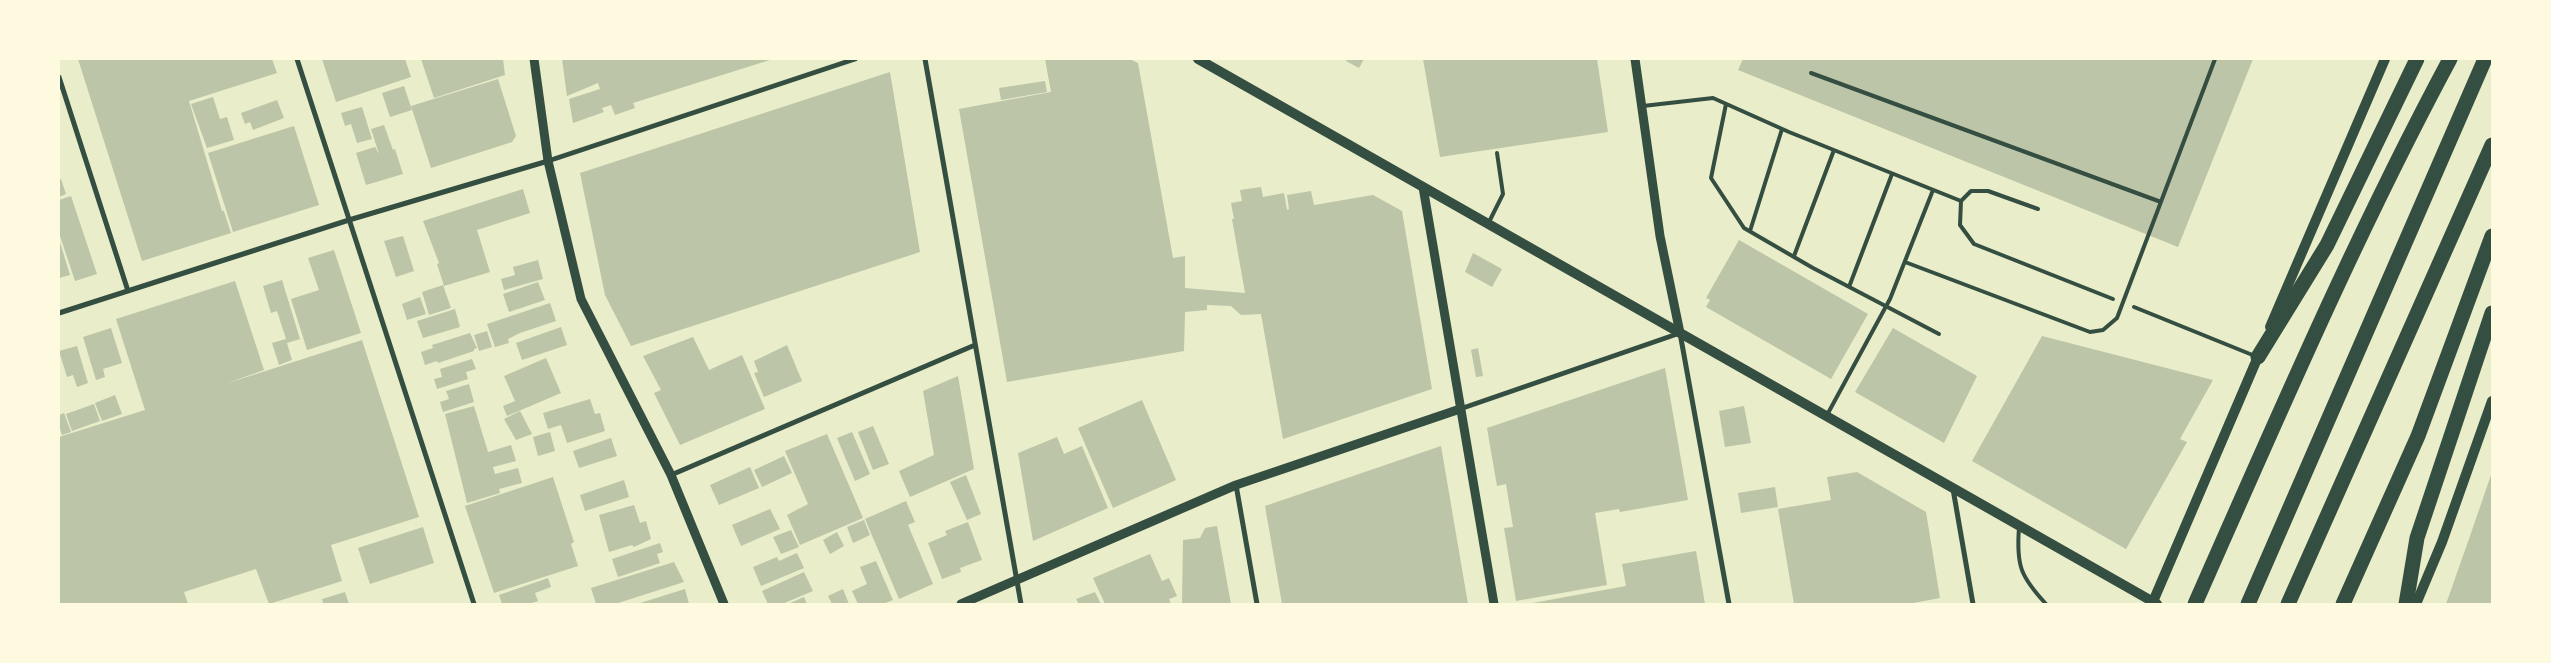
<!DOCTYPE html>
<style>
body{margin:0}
#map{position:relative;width:2551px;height:663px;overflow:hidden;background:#e9edc9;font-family:Manrope,sans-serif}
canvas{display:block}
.frame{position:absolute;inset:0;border:60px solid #fefae0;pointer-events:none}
</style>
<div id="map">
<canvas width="2551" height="663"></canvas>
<div class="frame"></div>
</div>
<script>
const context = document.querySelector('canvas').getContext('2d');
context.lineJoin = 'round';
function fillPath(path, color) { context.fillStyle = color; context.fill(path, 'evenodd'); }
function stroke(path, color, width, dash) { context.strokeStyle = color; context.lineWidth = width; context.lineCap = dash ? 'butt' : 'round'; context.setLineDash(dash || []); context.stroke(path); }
fillPath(new Path2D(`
 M78,59H272L277,73L189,101L222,211H224L231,233L142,261Z
 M322,59H405L411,77L336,102Z
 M421,59H503L505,75L434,98Z
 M562,59H773L633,103L635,108L615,115L611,105L602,108L604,112L573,123L569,99L600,89L598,83L567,96Z
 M1045,59H1130L1138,63L1173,258L1185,256V288L1245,293L1232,219H1234L1231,203L1242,201L1240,190L1261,187L1263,197L1284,193L1287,210L1289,209L1287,195L1311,191L1314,205L1373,195L1402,211L1432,389L1283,439L1261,314L1241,315L1231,306L1207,305V310L1185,312L1184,351L1007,382L959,109L1051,92Z
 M1347,59H1364L1359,68L1346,61Z
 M1423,59H1597L1608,132L1440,157Z
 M1743,59H2253L2178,247L1738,70Z
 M890,72L920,252L631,346L605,295L580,173Z
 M498,79L516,136L512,142L431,168L411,106Z
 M1045,81L1047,92L1001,100L999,88Z
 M404,86L412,110L390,117L382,93Z
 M213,97L220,119L227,117L234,140L207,148L191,104Z
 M277,100L284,118L253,130L250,122L245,124L241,113Z
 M362,107L372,139L357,143L351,124L345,126L341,113Z
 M384,125L393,150L395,149L403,174L366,185L356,153L375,147L379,154L371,129Z
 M294,126L319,205L233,232L208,153Z
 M61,179L66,194L59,197V180Z
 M523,189L530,213L477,230L490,272L444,286L437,264L439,263L423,221Z
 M71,196L97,274L75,281L59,233V200Z
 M403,236L414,271L396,277L384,241Z
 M59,239L70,275L59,278Z
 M1739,240L1868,314L1831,379L1706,307L1710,300L1706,298Z
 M334,250L361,333L307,350L291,299L319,290L308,258Z
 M1473,253L1502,269L1492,287L1465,272Z
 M538,260L543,279L504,290L501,279L515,275L513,267Z
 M282,280L300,339L287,343L292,360L279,365L272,343L286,339L277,311L271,313L263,286Z
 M235,281L264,370L225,384L362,340L419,517L331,545L342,581L269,604L256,569L184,592L188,604H59V437L145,410L116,319Z
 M538,282L545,300L509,312L503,294Z
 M443,285L451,308L429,315L422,292Z
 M420,297L426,314L407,320L402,304Z
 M550,303L556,321L520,333L508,339L509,343L495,347L487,324Z
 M455,309L460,327L423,338L417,321Z
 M561,327L567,345L522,360L516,343Z
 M111,328L122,363L103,369L105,377L96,380L83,337Z
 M1893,328L1977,376L1944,443L1855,392Z
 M487,331L492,347L479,351L474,335Z
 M470,333L477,348L474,349V351L438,363L437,361L425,365L421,352L433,348L432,345Z
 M2042,336L2213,380L2180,439L2187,442L2126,549L1972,461Z
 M693,337L709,370L742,355L765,409L680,445L654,393L661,390L643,356Z
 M787,345L802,381L764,397L754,373L758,372L754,361Z
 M77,346L88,383L77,387L73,375L67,377L59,351Z
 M1478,348L1483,376L1476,377L1471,350Z
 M546,358L561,393L507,416L503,406L515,401L504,376Z
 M472,359L476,369L466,372L468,379L437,389L434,379L442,377L440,369Z
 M1665,368L1688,500L1620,512L1619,509L1595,513L1607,585L1516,601L1504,528L1513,527L1506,484L1497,486L1487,428Z
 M958,376L974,469L910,497L899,471L934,455L923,391Z
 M469,384L474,402L443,412L440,402L449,399L446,391Z
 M115,395L122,414L102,421L95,403Z
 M590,399L595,414L600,413L605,431L567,443L561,425L548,429L543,413Z
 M1142,400L1176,480L1113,508L1078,428Z
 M94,404L100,421L72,431L66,414Z
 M474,406L488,452L511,445L516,461L493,467L495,474L518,468L522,483L499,489L500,493L467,503L445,414Z
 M1744,406L1751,443L1725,447L1719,411Z
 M520,411L532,434L516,440L504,419Z
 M64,413L71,432L62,435L59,426V415Z
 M873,426L889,464L873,470L858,432Z
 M550,432L555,451L538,456L533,437Z
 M852,432L870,474L855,481L837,438Z
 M827,434L863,518L800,545L787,515L808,504L785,451Z
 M1057,437L1064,454L1082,446L1108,508L1033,541L1018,453Z
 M611,438L617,456L579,468L573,451Z
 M1441,446L1468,604H1282L1265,506Z
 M784,456L792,473L762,487L754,470Z
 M750,467L759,488L719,505L710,485Z
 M1857,472L1926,512L1940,598L1908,604H1794L1778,509L1831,500L1827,477Z
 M2492,472V604H2446L2470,536Z
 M966,475L981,514L967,520L950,482Z
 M553,477L574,542L571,544L578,566L494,593L465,506Z
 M624,480L629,497L585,511L580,495Z
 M1775,487L1778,507L1741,513L1738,493Z
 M906,501L915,522L908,525L933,584L899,599L865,519Z
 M634,505L640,523L646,521L651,539L634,547L632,545L609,552L599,515Z
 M770,509L780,529L741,546L732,525Z
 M864,520L870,535L853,543L847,527Z
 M968,522L982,560L960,568L961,572L942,579L928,543L947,535L945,531Z
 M1217,526L1231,604H1182L1183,540L1200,538L1205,528Z
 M423,527L434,563L370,584L358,548Z
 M791,530L799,547L781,554L773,537Z
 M837,532L844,546L830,554L823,540Z
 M660,543L663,552L657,554L660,563L618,577L612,559Z
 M1696,551L1705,604H1527L1626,586L1622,564Z
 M797,553L804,568L761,586L753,567L777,557L779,561Z
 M1150,554L1162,581L1169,578L1177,596L1169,599L1171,604H1105L1093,578Z
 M876,561L893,600L883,604H858L852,591L867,584L860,567Z
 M674,562L684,582L615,604H596L591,588Z
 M804,572L813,591L782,604H768L762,591Z
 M548,578L551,587L535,593L538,601L528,604H502L499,595Z
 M685,589L689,604H637Z
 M843,589L849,604H832L828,596Z
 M345,592L349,604H323L322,599Z
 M1095,592L1101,604H1079L1076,599Z
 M804,597L807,604H788Z`), '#bcc5a7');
stroke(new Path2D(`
 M1811,73L2161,202
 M1726,104L1711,178L1744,228L1813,268L1939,334
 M1643,106L1713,98L1789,132L1961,201L1960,225L1974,244L2113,299
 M1961,201L1971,191H1988L2038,209
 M1488,224L1503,194L1497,153
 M1750,231L1782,129
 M1794,256L1834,150
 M1905,262L2090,332L2103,330L2117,318L2215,59
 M1849,287L1892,174
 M2134,307L2255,356
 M1827,415L1890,299L1933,190
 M2019,528C2016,566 2021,577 2046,604`), '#344e41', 4);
stroke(new Path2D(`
 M297,59L474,604
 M925,59L1021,604
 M59,77L128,291
 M59,313L349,220L548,161L855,59
 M1460,409L1680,333L1729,604
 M671,475L975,345
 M1236,485L1257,604
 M1953,489L1973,604`), '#344e41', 5);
stroke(new Path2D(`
 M534,59L548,161L581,299L671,475L724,604
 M1635,59L1660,236L1680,333
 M1423,187L1494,604
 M961,604L1236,485L1460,409`), '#344e41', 9);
stroke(new Path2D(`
 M1198,59L2157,604
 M2270,327L2385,59
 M2152,604L2260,352
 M2416,604L2442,542L2492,401`), '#344e41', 10);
stroke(new Path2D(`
 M2258,357L2327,245L2417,59
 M2195,604C2276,421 2355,236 2450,59
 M2248,604L2485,59
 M2288,604L2492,145
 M2343,604L2418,436L2492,236
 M2406,604L2417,538L2492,313`), '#344e41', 15);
</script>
